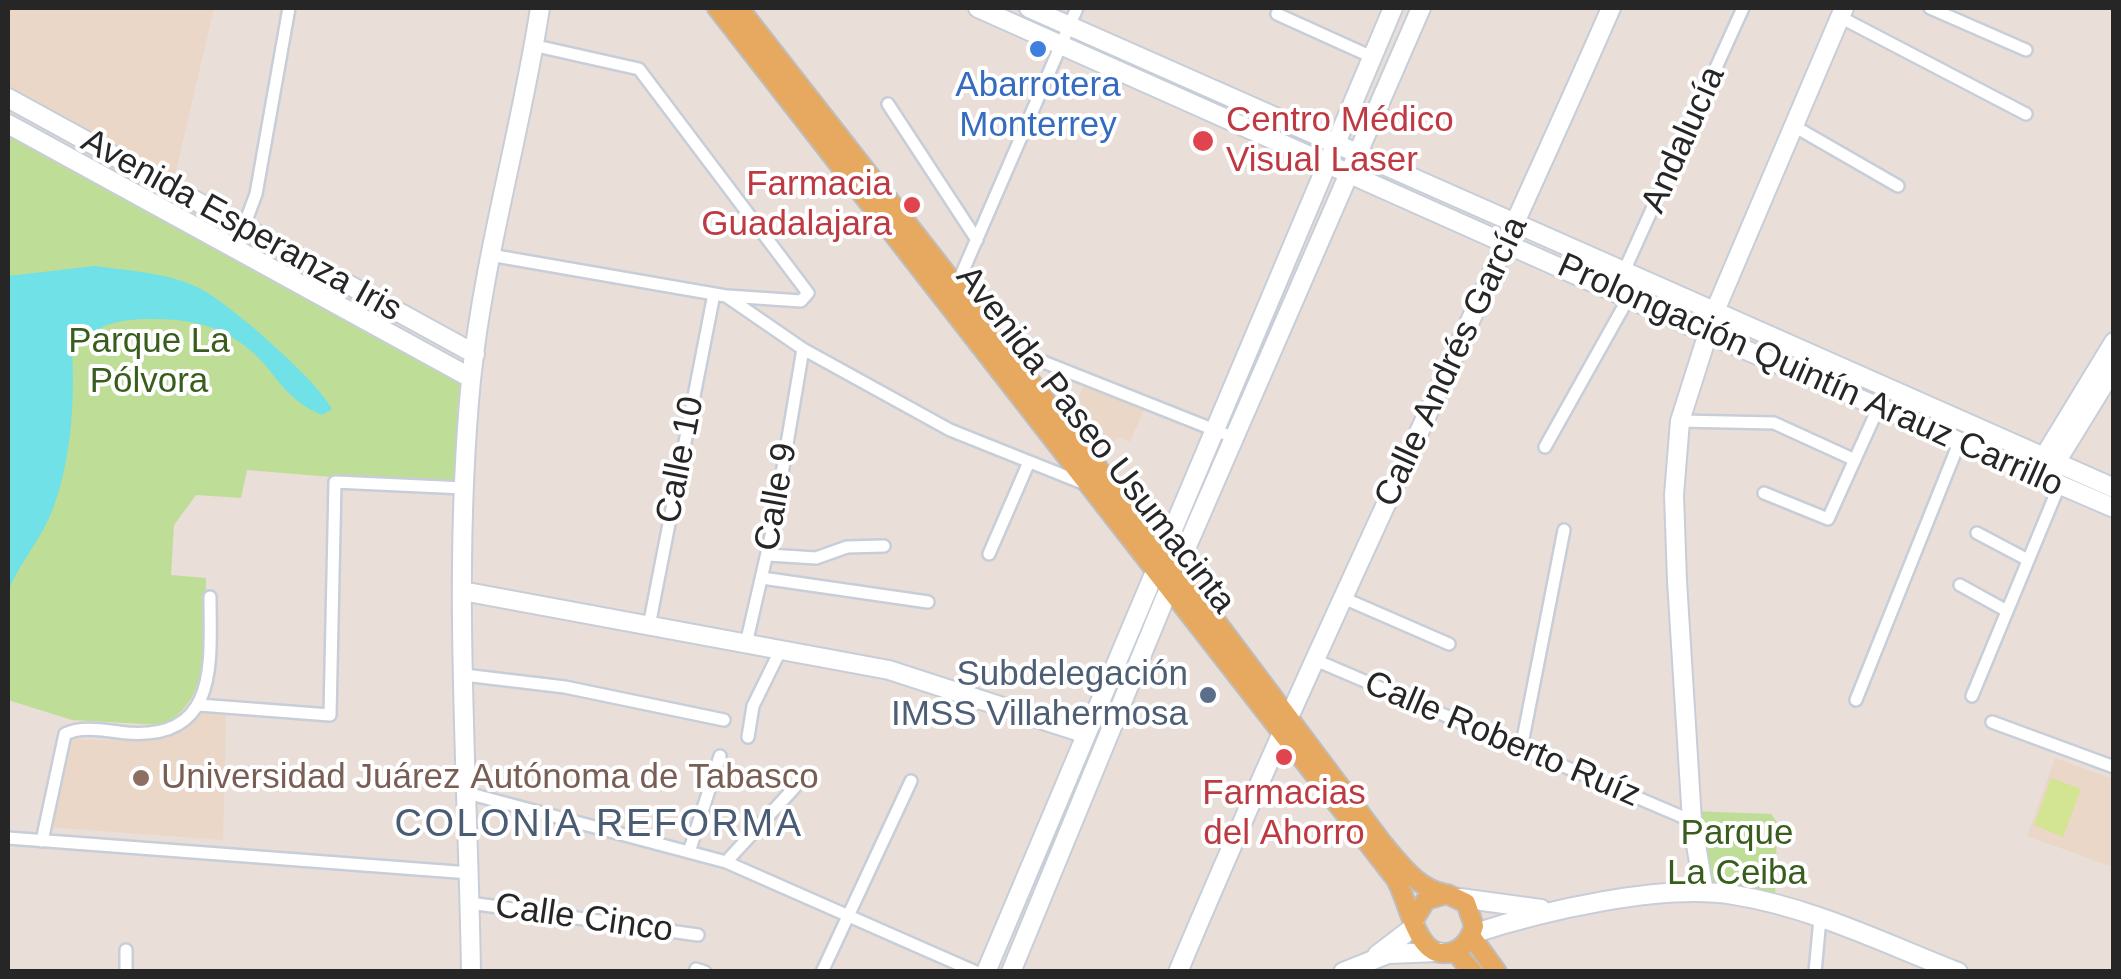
<!DOCTYPE html>
<meta charset="utf-8">
<style>
body{margin:0}
#map{position:relative;width:2121px;height:979px;overflow:hidden;background:#e9ded8;font-family:Helvetica,sans-serif}
canvas{display:block}
.frame{position:absolute;inset:0;border:10px solid #262626;pointer-events:none}
</style>
<div id="map">
<canvas width="2121" height="979"></canvas>
<div class="frame"></div>
</div>
<script>
const context = document.querySelector('canvas').getContext('2d');
context.lineJoin = 'round';
function fillPath(path, color) { context.fillStyle = color; context.fill(path, 'evenodd'); }
function stroke(path, color, width, dash) { context.strokeStyle = color; context.lineWidth = width; context.lineCap = dash ? 'butt' : 'round'; context.setLineDash(dash || []); context.stroke(path); }
function label(font, color, halo, rows, align = 'center') {
  context.font = font + ' Helvetica,sans-serif'; context.lineWidth = 8; context.setLineDash([]); context.textBaseline = 'middle'; context.strokeStyle = halo; context.fillStyle = color; for (const [text, x, y, turn = 0] of rows) {
    context.save(); context.translate(x, y); context.rotate((+turn || 0) * Math.PI / 180); context.textAlign = isNaN(turn) ? turn : align; if (halo) context.strokeText(text, 0, 0); context.fillText(text, 0, 0); context.restore();
  }
}
fillPath(new Path2D(`
 M8,8H214L172,188L8,98Z
 M1084,384L1144,409L1130,442L1119,437L1109,445L1077,402Z
 M201,712L226,715L223,840L49,827L66,739L149,741L178,729Z
 M2055,758L2113,779V867L2027,836Z`), '#ead7c8');
fillPath(new Path2D(`
 M8,124L471,378L464,488L247,470L241,498L196,495L174,525L171,575L206,578C204,628 216,701 161,725L72,720L8,700Z
 M1691,811L1771,814L1777,822L1775,903L1704,892Z`), '#bedd97');
fillPath(new Path2D(`
 M2051,778L2081,789L2063,837L2034,825Z`), '#d3e493');
fillPath(new Path2D(`
 M95,266C131,271 176,273 208,293C239,313 315,378 332,409L322,415C297,404 286,392 270,371C237,329 198,318 146,319C111,320 97,326 72,351C75,404 71,466 50,516C39,542 18,565 8,592V276Z`), '#70e1e6');
const street = new Path2D(`
 M1930,8L2026,50
 M1277,14L1372,57
 M1840,17L2026,114
 M532,45L639,69L808,293L801,301L728,296
 M888,104L977,240
 M1792,125L1898,186
 M244,226L256,194L289,8
 M490,255L726,296L803,349L950,430L1085,484
 M956,287L1077,8
 M1615,291L1743,8
 M1020,367L1041,361L1235,438
 M1680,421L1774,423L1855,460
 M1545,447L1629,297
 M1764,493L1828,519L1880,404
 M1977,533L2028,560
 M989,554L1029,462
 M768,555L816,558L847,547L884,546
 M762,578L928,602
 M1960,585L2007,611
 M1341,597L1449,644
 M649,626L714,294
 M746,644L773,527L803,349
 M1313,659L1692,821
 M464,675L565,687L724,720
 M1972,696L2059,486
 M1856,700L1959,443
 M199,705L330,715L335,482L464,488
 M1992,722L2114,767
 M748,737L753,706L780,651
 M1521,749L1564,530
 M467,793L726,862L976,972
 M8,838L470,873
 M42,841L65,734C83,725 107,731 127,733C220,740 210,661 210,597
 M689,852L720,756
 M726,862L795,787
 M470,903L698,935
 M696,969L705,972
 M126,972V950
 M822,972L911,781
 M1815,972L1820,919`);
const secondary = new Path2D(`
 M978,8L1706,333L2114,508
 M1029,8L2114,488
 M8,98L475,354
 M8,124L471,378
 M2036,470L2114,342
 M2050,472L2114,368
 M462,591L889,670L1083,733
 M1704,892L1692,821L1677,581L1674,495L1680,421L1715,311L1844,8
 M1460,898L1541,909
 M1472,934C1542,911 1662,883 1734,895C1811,907 1886,944 1958,972
 M1377,955L1415,926
 M471,972C468,775 452,576 471,380C484,254 521,132 540,8
 M986,972L1393,8
 M1011,972L1177,569L1421,8
 M1178,972C1315,646 1470,331 1611,8
 M1343,972L1388,954L1439,952`);
const primary = new Path2D(`
 M717,8L1395,878C1410,901 1416,966 1455,951C1466,946 1471,937 1474,926L1466,903L1447,894L1426,900L1415,918
 M739,8L1177,569L1384,845C1402,866 1418,889 1446,894
 M1471,936L1497,972
 M1454,951L1473,972`);
stroke(street, '#c7ced8', 16);
stroke(secondary, '#c7ced8', 22);
stroke(primary, '#bebebe', 22);
stroke(street, '#fff', 11);
stroke(secondary, '#fff', 18);
stroke(primary, '#e7a95f', 18);
for (const [x, y, r, color] of [
 [1038,49,10,"#3f7fe0"],
 [1203,141,12,"#e0444e"],
 [912,205,10,"#e0444e"],
 [1208,695,10,"#5c6f8a"],
 [1284,757,10,"#e0444e"],
 [141,778,10,"#8d6e63"]
]) { const dot = new Path2D(); dot.arc(x, y, r, 0, 2 * Math.PI); context.fillStyle = color; context.fill(dot); stroke(dot, '#fff', 4); }
label('35px', '#366cbe', '#fff', [
 ["Abarrotera",1038,86],
 ["Monterrey",1038,126]
]);
label('35px', '#be3a42', '#fff', [
 ["Centro Médico",1226,121],
 ["Visual Laser",1226,161],
 ["Farmacia",892,185,"right"],
 ["Guadalajara",892,225,"right"],
 ["Farmacias",1284,794,"center"],
 ["del Ahorro",1284,834,"center"]
], 'left');
label('35px', '#262626', '#fff', [
 ["Andalucía",1684,140,-66],
 ["Avenida Esperanza Iris",241,226,29],
 ["Calle Andrés García",1452,362,-65],
 ["Prolongación Quintín Arauz Carrillo",1810,376,24],
 ["Avenida Paseo Usumacinta",1095,440,52],
 ["Calle 10",681,460,-79],
 ["Calle 9",777,497,-80],
 ["Calle Roberto Ruíz",1502,740,23],
 ["Calle Cinco",584,919,8]
]);
label('35px', '#385d1d', '#fff', [
 ["Parque La",149,342],
 ["Pólvora",149,382],
 ["Parque",1737,834],
 ["La Ceiba",1737,874]
]);
label('35px', '#4e5e75', '#fff', [
 ["Subdelegación",1188,675],
 ["IMSS Villahermosa",1188,715]
], 'right');
label('35px', '#785e54', '#fff', [
 ["Universidad Juárez Autónoma de Tabasco",161,778]
], 'left');
context.letterSpacing = '2.5px';
label('38px', '#4a5b74', '#fff', [
 ["COLONIA REFORMA",599,826]
]);
context.letterSpacing = '0px';
</script>
